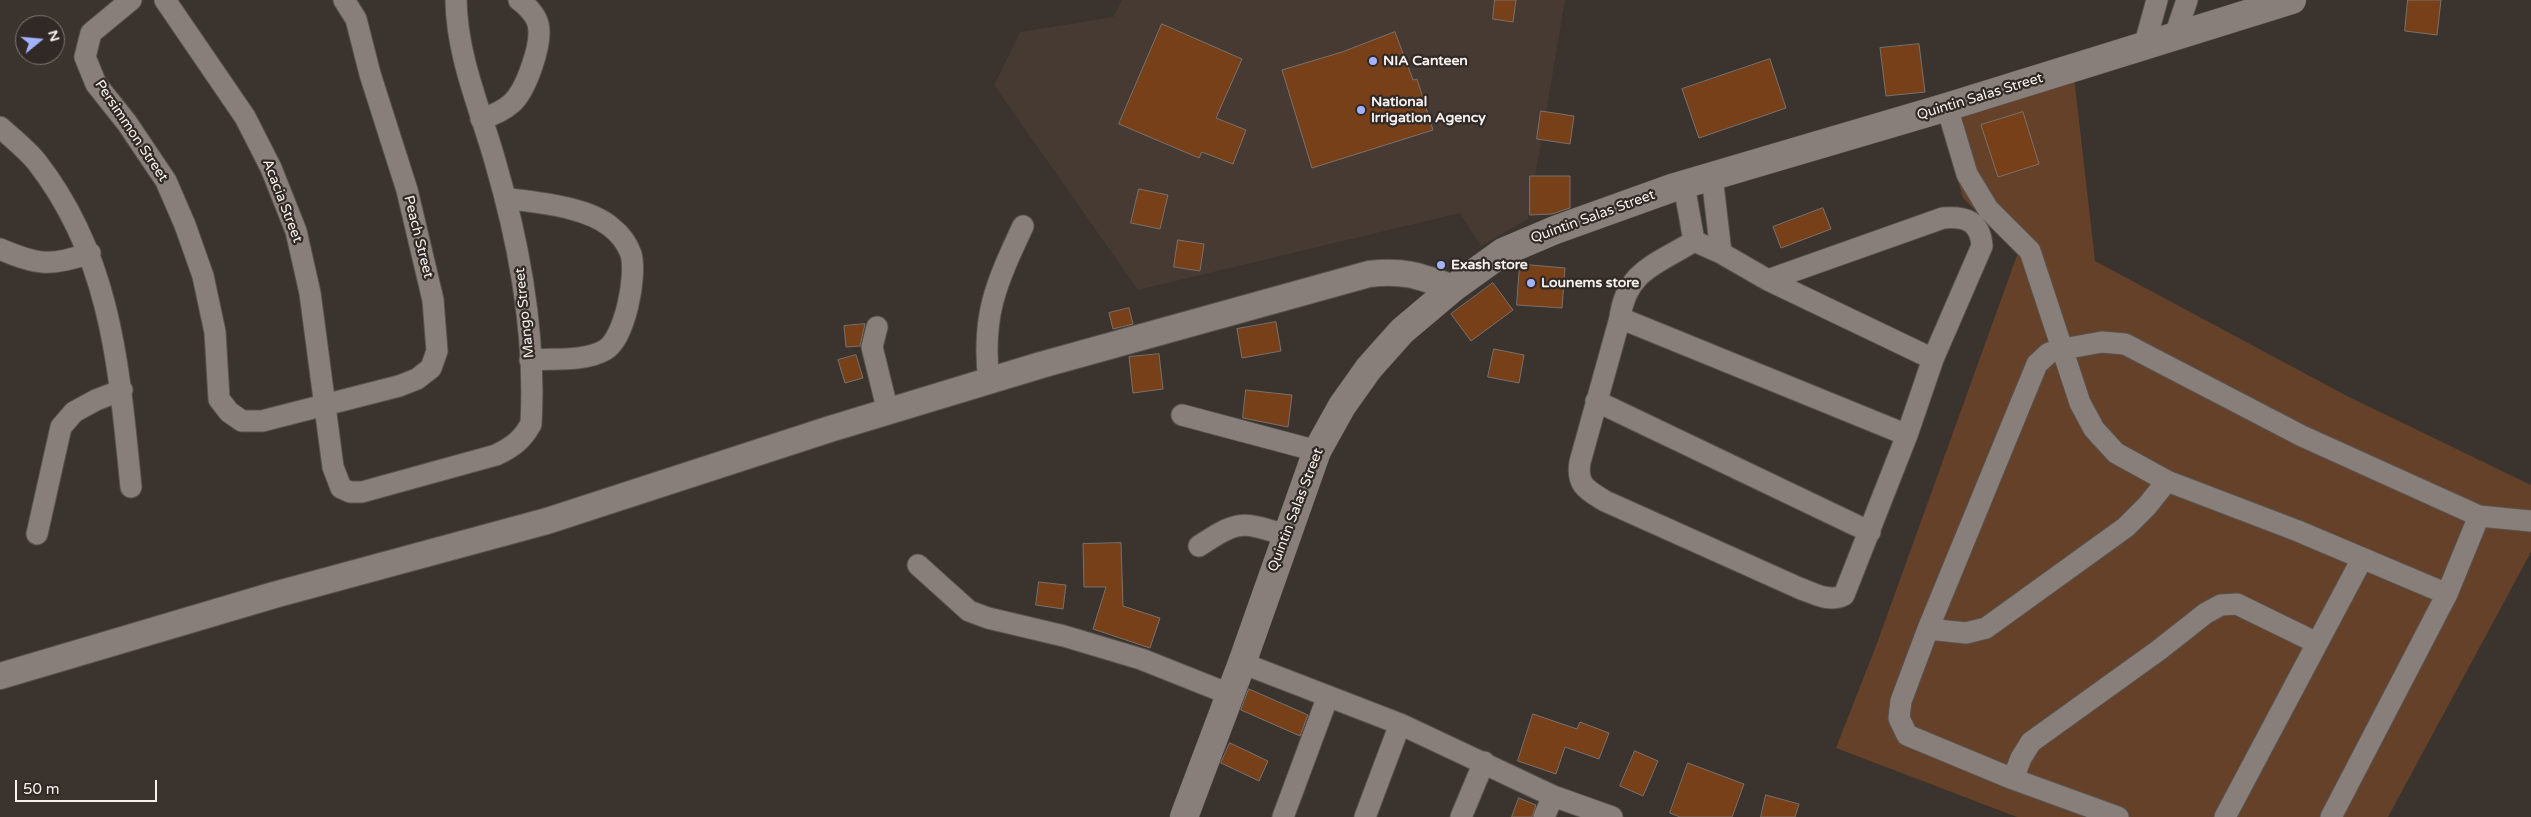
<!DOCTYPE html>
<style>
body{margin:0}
#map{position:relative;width:2531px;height:817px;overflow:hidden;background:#3a332e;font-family:"Varela Round",sans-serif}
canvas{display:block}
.north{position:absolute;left:15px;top:15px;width:50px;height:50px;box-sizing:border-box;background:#302925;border:1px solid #7f7975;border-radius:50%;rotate:73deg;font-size:14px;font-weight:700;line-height:20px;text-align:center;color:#f6f1ee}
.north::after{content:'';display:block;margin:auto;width:18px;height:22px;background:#a2b2fd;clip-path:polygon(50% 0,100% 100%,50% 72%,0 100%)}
.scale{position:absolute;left:15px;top:780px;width:142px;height:22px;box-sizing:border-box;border:2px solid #f6f1ee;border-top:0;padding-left:6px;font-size:15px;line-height:18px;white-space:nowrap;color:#f6f1ee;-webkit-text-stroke:4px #302925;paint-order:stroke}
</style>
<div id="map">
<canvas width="2531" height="817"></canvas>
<div class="north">N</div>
<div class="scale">50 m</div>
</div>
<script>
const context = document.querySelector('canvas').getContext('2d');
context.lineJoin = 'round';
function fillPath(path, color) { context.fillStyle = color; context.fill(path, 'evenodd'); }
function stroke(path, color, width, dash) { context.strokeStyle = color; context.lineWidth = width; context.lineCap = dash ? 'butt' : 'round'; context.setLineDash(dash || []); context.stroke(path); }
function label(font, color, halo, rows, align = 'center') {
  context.font = font + ' "Varela Round",sans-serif'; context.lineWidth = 4.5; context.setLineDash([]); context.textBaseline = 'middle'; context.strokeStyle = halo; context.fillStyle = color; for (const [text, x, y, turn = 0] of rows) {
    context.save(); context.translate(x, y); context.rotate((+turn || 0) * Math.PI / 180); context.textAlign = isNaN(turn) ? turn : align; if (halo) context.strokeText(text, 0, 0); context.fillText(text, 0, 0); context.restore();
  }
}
fillPath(new Path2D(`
 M1122,0H1565L1528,219L1481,246L1460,213L1138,290L994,85L1020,32L1113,17Z`), '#473a32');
fillPath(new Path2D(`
 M2074,77L2095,261L2347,396L2531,485V552L2388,817H2017L1836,748L1876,646L2024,236L1991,226L1963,198L1941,120Z`), '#664129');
const building = new Path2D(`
 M1495,0H1516L1513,22L1493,19Z
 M2408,0H2441L2437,35L2405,31Z
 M1162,24L1242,59L1216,118L1246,130L1233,164L1202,152L1199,158L1119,124Z
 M1395,32L1413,80L1417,79L1433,130L1312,168L1282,70L1342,52Z
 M1919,44L1925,92L1886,96L1880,48Z
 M1770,59L1786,108L1699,138L1682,89Z
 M1541,111L1574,116L1570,144L1537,139Z
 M2023,112L2039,164L1998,177L1981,125Z
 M1530,176H1570V208L1552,214L1530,215Z
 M1139,189L1168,195L1160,229L1131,223Z
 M1823,208L1831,229L1781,248L1773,227Z
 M1178,240L1204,244L1200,271L1174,267Z
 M1520,264L1565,268L1562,308L1517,305Z
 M1493,283L1513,310L1471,341L1451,314Z
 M1129,308L1133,324L1113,329L1109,313Z
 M1276,322L1281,351L1242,358L1237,329Z
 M865,324L860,346L846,347L844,326Z
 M1494,349L1524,355L1519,383L1488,377Z
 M1159,354L1163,389L1133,393L1129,357Z
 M856,355L863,378L845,383L838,360Z
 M1246,390L1292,395L1288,427L1243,418Z
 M1121,543L1123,606L1160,618L1150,648L1093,629L1106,587H1084L1083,544Z
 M1039,582L1066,585L1063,609L1036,605Z
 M1249,689L1308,715L1300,736L1241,710Z
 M1533,714L1577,729L1580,722L1609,733L1599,759L1565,747L1556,774L1518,761Z
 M1230,743L1268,761L1259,781L1221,763Z
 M1635,751L1658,761L1643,796L1620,786Z
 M1688,763L1744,784L1732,817H1680L1670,813Z
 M1766,795L1799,804L1795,817H1761Z
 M1519,798L1536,805L1532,817H1512Z`);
fillPath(building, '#784019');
stroke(building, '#79716c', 1);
const minor = new Path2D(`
 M131,0L91,33L85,57L96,84L127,123L166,181L185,225L203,276L215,332L219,399L229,412L242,421H262L399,386L417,379L431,368L437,351L433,300L407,190L370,74L356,19L344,0
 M165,0L245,117L271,168L296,231L310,293L333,467L341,488L350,492H362L496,455C513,447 522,440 531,424C536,335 520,246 495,161C480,108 457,57 456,0
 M2175,36L2187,0
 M2144,47L2157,0
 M1947,107L1967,174L1988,209L2030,251L2080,403L2094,429L2116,453L2167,481L2298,531L2447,594
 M481,119C491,116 503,111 512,103C526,90 543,43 538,24C536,15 526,5 519,0
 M0,127C12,138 26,149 36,161C112,258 119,369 131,487
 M1712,176L1721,253
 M1684,185L1694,241
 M505,198C537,203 586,206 611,227C620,234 627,243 631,254C637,276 625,338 605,350C584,362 553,358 530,360
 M0,249C38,265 50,267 90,253
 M1620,318L1580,462C1576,485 1587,490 1605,501L1799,588C1813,593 1830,603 1844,595L1907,435L1933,359L1768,280
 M877,327L872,347L888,412
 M989,382C981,316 996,284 1023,226
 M1596,401L1870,532
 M1182,415L1317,451
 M1907,435L1620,318C1626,270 1658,264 1694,241L1721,253L1768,280L1943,218C1966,216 1980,221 1982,246L1933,359
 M37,534L61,427L74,412L96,400L122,390
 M1199,546C1239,520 1240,521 1286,535
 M918,565L969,611L988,618L1064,636L1141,659L1229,694
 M1928,629L1966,633L1986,628L2126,527L2147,506L2167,481
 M1242,663L1400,724L1553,796L1612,817
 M2013,779L2021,758L2031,742L2159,650L2206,613L2221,605L2237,604L2317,643
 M1283,817L1328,696
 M1365,817L1400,724
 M1461,817L1484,762
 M1544,817L1553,796
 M2118,817L2013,779L1907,735L1899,718L1901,701L1928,629L2037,364L2049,353L2063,349L2102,342L2125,344L2302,436L2479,516L2531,521
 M2225,817L2362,559
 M2331,817L2447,594L2479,516`);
const tertiary = new Path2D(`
 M0,676L274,595L547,521L830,429L1041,365L1369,274C1405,270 1419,276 1453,288`);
const secondary = new Path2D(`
 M1184,817L1242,663L1317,451L1342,406L1369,368L1402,331L1453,288L1503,252L1555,230L1672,188L1947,107L2292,0`);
stroke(minor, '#58534f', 23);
stroke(tertiary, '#58534f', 28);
stroke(secondary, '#58534f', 29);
stroke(minor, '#887f7a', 21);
stroke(tertiary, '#887f7a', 26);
stroke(secondary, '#887f7a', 28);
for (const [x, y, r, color] of [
 [1373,61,5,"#a2b2fd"],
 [1361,110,5,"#a2b2fd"],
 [1441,265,5,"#a2b2fd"],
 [1531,283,5,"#a2b2fd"]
]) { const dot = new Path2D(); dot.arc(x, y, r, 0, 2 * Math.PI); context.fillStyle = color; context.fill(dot); stroke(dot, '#302925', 2); }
label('bold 14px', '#f6f1ee', '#302925', [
 ["NIA Canteen",1383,61],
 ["National",1371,102],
 ["Irrigation Agency",1371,118],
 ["Exash store",1451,265],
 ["Lounems store",1541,283]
], 'left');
label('14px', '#f6f1ee', '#302925', [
 ["Quintin Salas Street",1980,97,-17],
 ["Persimmon Street",131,131,56],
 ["Acacia Street",282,201,69],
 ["Quintin Salas Street",1593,217,-20],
 ["Peach Street",418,237,76],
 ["Mango Street",525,313,-96],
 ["Quintin Salas Street",1296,510,-69]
]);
</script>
